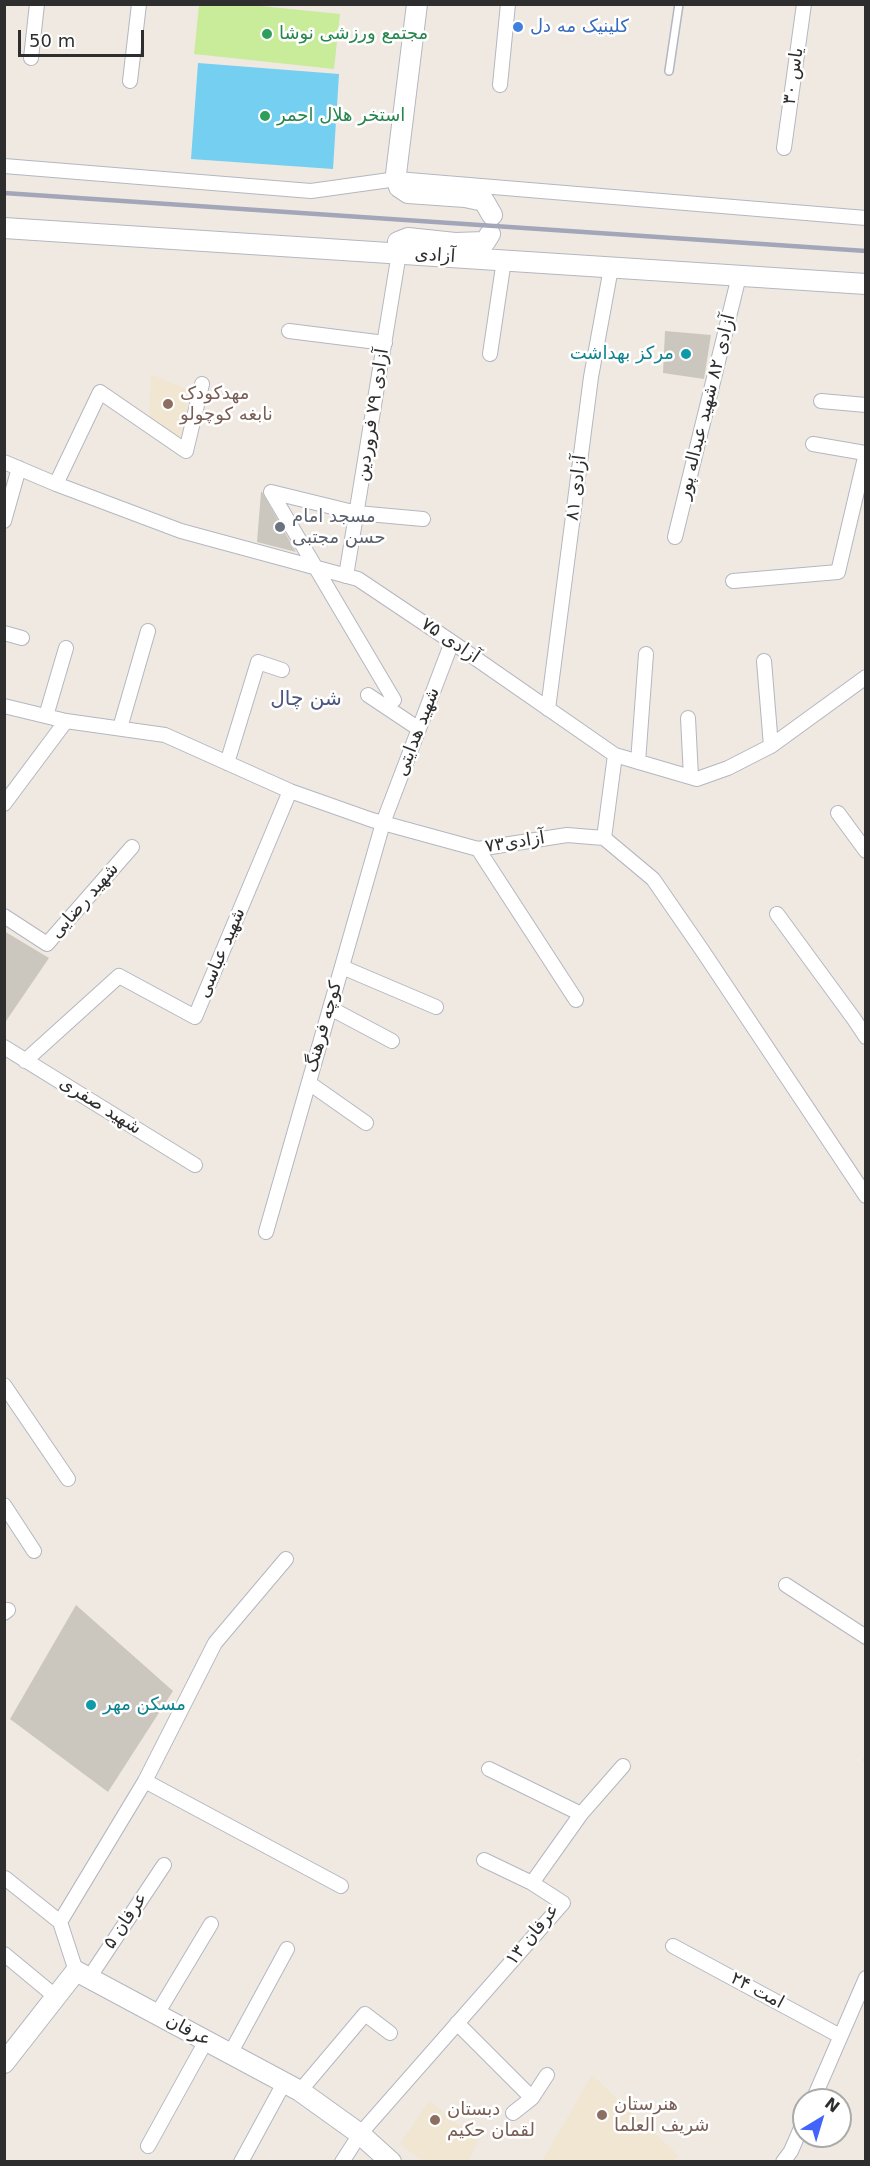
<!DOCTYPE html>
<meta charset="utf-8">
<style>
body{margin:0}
#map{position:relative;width:870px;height:2166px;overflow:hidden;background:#efe9e1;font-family:"DejaVu Sans",sans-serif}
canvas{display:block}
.frame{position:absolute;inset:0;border:6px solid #2e2e2e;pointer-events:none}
.north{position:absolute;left:792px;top:2088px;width:60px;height:60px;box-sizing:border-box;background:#fff;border:2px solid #ababab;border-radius:50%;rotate:38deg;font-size:16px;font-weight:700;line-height:24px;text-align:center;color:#2e2e2e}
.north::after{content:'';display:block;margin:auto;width:21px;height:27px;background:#4264fb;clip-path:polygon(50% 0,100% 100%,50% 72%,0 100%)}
.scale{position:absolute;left:18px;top:30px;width:126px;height:27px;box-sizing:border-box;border:3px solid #2e2e2e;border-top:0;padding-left:8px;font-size:18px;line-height:21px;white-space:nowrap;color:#2e2e2e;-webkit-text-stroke:4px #fff;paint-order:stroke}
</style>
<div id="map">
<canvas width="870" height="2166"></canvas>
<div class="frame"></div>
<div class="north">N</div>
<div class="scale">50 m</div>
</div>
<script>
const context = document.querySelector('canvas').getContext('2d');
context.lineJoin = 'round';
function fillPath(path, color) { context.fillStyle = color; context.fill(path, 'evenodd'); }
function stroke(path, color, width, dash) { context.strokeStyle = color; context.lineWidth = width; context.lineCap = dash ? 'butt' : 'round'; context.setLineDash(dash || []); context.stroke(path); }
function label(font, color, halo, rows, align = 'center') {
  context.font = font + ' "DejaVu Sans","Noto Naskh Arabic",sans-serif'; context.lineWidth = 5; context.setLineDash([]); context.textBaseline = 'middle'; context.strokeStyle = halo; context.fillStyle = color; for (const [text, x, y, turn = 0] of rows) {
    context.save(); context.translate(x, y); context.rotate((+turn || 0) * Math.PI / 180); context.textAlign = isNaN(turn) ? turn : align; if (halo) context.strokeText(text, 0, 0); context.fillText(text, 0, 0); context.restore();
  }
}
fillPath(new Path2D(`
 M151,374L188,390L184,443L149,418Z
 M592,2075L678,2155L673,2161H542Z
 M429,2101L478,2140L469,2161H423L400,2144Z`), '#f0e6d1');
fillPath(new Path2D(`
 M199,5H251L340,14L334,69L194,54Z`), '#c9ec9a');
fillPath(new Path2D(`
 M198,63L339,74L333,169L191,159Z`), '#75cff0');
fillPath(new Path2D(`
 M665,331L711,335L704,379L663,373Z
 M261,492H262L296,552L257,542Z
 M4,931L49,958L4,1024Z
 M76,1605L173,1691L108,1792L10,1719Z`), '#cbc7bf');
const lane = new Path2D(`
 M669,71L679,4`);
const street = new Path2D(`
 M31,58L37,4
 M130,81L139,4
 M500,85L508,4
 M784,148L804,4
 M4,166L311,191L397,179L866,218
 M289,331L385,343
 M490,354L504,260
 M821,401L866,405
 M813,444L865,453
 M4,462L56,484L181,531L358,579L452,642L615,755L697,779L728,768L771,746L866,677
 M56,484L100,392L186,451L202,384
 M4,521L19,468
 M675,537L739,276
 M346,576L399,253
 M733,581L838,572L866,453
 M4,633L22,638
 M764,661L771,746
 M368,695L419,729
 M394,700L271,492L357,513L423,519
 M4,706L66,721L165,735L290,791L372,820L478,849L567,835L604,838L653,879L702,950L866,1196
 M548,709L591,377L611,268
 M46,716L66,648
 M688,718L691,777
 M120,728L148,631
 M638,762L646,654
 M227,763L258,662L282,670
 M4,804L66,721
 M838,813L866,851
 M604,838L615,755
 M478,849L576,1000
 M777,914L854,1019L866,1037
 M4,916L47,944L132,847
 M342,967L436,1007
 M330,1008L392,1041
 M4,1047L195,1165
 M25,1061L119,976L195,1017L290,791
 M309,1083L366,1123
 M266,1232L383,823L452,642
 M4,1385L68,1479
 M4,1505L34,1551
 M786,1585L866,1637
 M4,1613L8,1610
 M145,1781L341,1886
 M581,1814L623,1766
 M484,1860L532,1883
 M5,1878L60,1922L76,1971
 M60,1922L145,1781L215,1643L286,1559
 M673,1946L840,2036
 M4,1954L56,1997
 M89,1978L164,1865
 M157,2014L211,1924
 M457,2023L532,2098L547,2075
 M230,2054L287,1949
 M300,2091L365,2014L390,2033
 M813,2100L866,1978
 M513,2113L532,2098
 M148,2146L206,2041
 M241,2162L284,2083
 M342,2162L360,2134L563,1903L532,1883L581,1814L489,1769
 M783,2162L791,2151L804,2121`);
const secondary = new Path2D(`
 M417,4L396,174L399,187L408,193L465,197L484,201L492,215
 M4,228L866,284
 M399,253L398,242L408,238L455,243L485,242L490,234
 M4,2063L76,1971L300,2091L360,2134L391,2162`);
stroke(lane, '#b4b7c1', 10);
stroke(street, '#b4b7c1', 16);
stroke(secondary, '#b4b7c1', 22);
stroke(new Path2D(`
 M864,1759L866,1760`), '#c9c9c9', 3, [4.5, 3]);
stroke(lane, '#fff', 7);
stroke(street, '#fff', 14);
stroke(secondary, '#fff', 20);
stroke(new Path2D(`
 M4,193L866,251`), '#a3a6b8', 4.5);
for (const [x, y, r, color] of [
 [518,27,6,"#3f7fe0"],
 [267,34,6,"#2e9e5b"],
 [265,116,6,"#2e9e5b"],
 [686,354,6,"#0f9aa8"],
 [168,404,6,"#8d6e63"],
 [280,527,6,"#6b7280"],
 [91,1705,6,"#0f9aa8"],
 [602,2115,6,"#8d6e63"],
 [435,2120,6,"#8d6e63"]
]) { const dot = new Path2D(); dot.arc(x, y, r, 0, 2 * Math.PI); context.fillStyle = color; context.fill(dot); stroke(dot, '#fff', 2); }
label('18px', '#366cbe', '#fff', [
 ["کلینیک مه دل",530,27]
], 'left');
label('18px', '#27864d', '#fff', [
 ["مجتمع ورزشی نوشا",279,34],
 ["استخر هلال احمر",277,116]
], 'left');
label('18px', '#2e2e2e', '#fff', [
 ["یاس ۳۰",794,76,-82],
 ["آزادی",435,256,4],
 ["آزادی ۸۲ شهید عبداله پور",707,407,-76],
 ["آزادی ۷۹ فروردین",373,415,-81],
 ["آزادی ۸۱",577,488,-83],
 ["آزادی ۷۵",450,641,34],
 ["شهید هدایتی",418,732,-69],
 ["آزادی۷۳",515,843,-9],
 ["شهید رضایی",85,901,-49],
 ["شهید عباسی",222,953,-67],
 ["کوچه فرهنگ",324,1027,-74],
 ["شهید صفری",100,1106,32],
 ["عرفان ۵",126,1921,-56],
 ["عرفان ۱۳",533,1935,-51],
 ["امت ۲۴",757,1991,28],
 ["عرفان",188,2031,28]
]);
label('18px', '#0d838f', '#fff', [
 ["مرکز بهداشت",674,354],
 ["مسکن مهر",103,1705,"left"]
], 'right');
label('18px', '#785e54', '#fff', [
 ["مهدکودک",180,394],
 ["نابغه کوچولو",180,415],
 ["هنرستان",614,2105],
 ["شریف العلما",614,2126],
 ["دبستان",447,2110],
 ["لقمان حکیم",447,2131]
], 'left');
label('18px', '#5b616d', '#fff', [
 ["مسجد امام",292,517],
 ["حسن مجتبی",292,538]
], 'left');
label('20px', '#4d5680', '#fff', [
 ["شن چال",306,700]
]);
</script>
